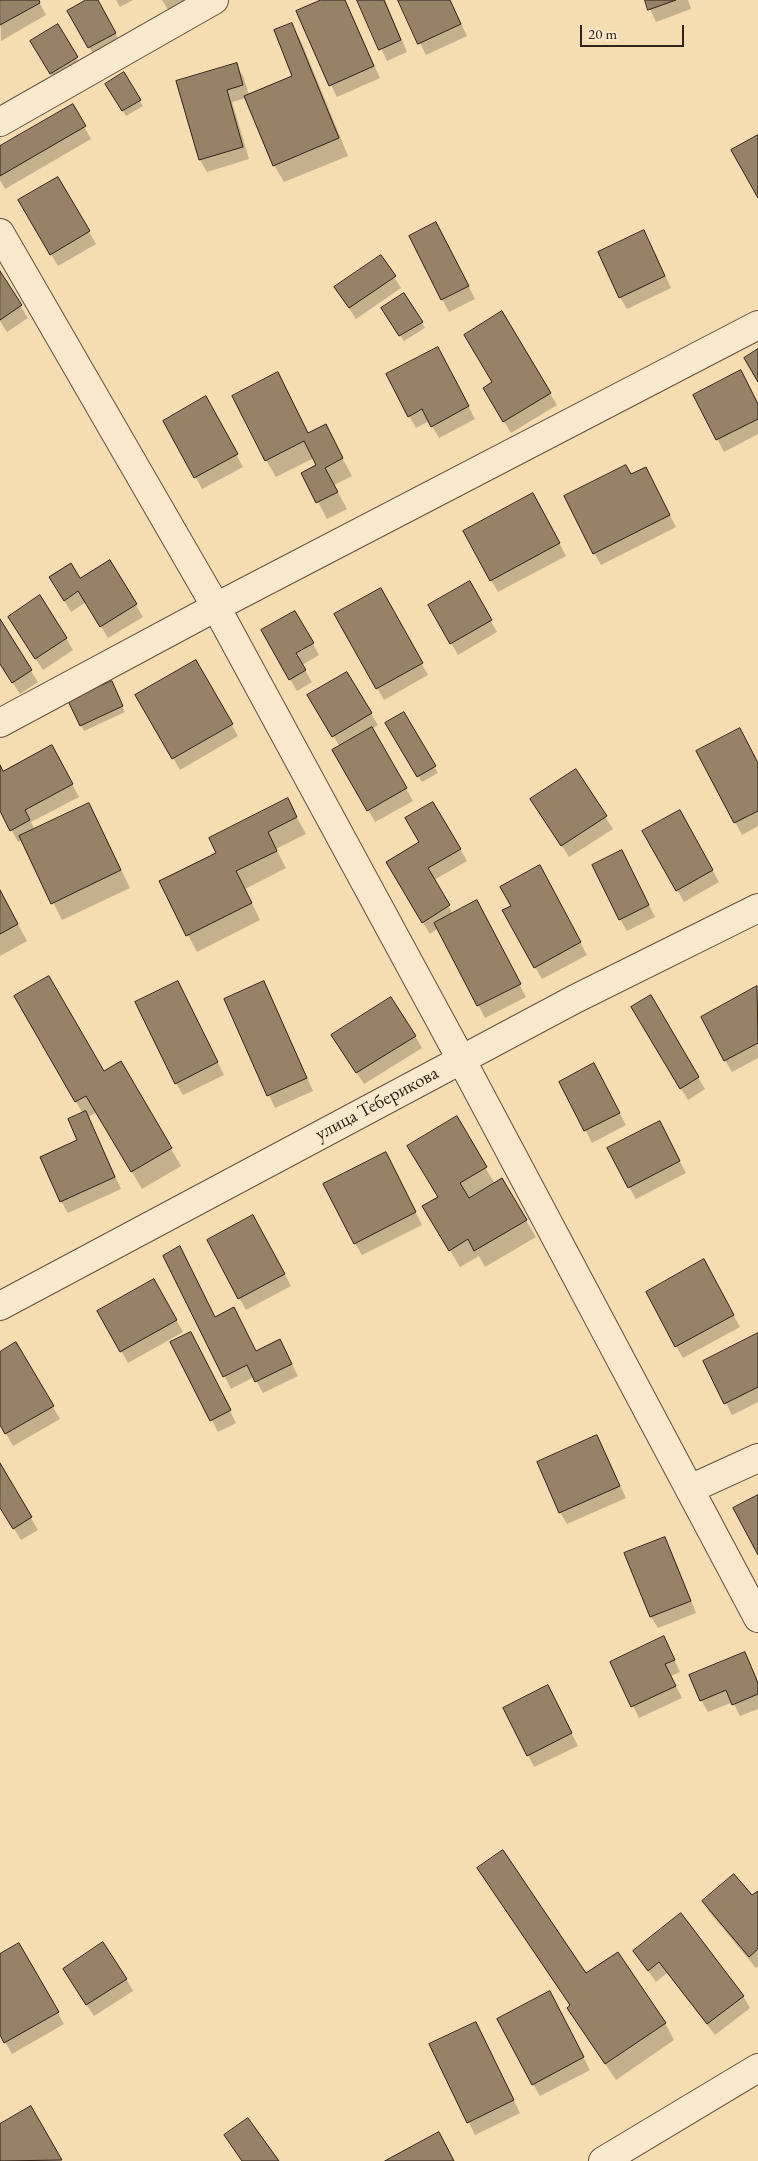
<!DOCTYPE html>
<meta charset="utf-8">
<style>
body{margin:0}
#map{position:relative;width:758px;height:2161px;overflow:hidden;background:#f6dcb1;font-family:"EB Garamond",serif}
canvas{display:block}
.scale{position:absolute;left:580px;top:25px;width:104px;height:22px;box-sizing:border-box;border:2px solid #302119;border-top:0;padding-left:6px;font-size:15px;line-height:18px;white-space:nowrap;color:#302119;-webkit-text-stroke:4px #f9e8cc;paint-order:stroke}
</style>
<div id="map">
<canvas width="758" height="2161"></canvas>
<div class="scale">20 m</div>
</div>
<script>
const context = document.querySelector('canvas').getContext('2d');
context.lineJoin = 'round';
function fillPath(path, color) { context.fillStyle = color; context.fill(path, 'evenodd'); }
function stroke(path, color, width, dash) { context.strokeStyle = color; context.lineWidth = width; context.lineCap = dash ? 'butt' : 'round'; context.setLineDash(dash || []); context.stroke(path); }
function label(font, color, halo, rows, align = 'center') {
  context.font = font + ' "EB Garamond",serif'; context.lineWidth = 4; context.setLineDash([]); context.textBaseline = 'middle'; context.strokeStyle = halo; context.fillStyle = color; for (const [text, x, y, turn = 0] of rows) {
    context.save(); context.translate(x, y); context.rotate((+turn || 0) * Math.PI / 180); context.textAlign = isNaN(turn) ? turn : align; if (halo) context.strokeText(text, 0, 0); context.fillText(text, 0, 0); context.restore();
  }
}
fillPath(new Path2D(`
 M0,0H38L46,15L1,41Z
 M88,0H96L122,45L96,59L69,11Z
 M116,0H133L120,7Z
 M162,0H197L170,13Z
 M324,0H345L380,78L337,97L331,85Z
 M359,0H385L407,52L387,61Z
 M399,0H450L467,36L426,55Z
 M646,0H688L691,9L656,22Z
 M291,24L301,41L348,156L284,182L274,165L246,98L232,102L249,159L207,172L200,160L178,82L236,65L243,76L249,95L294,76Z
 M58,26L80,64L54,79L32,42Z
 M123,74L143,106L126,116L107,84Z
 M73,106L91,139L5,189L0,180V148Z
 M58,179L96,244L58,266L20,201Z
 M443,235L475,299L449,312L410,236Z
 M650,244L671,288L627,309L620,297Z
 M0,274L28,318L7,332L0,321Z
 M394,277L401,288L356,319L335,287Z
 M404,295L425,328L404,341L386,315Z
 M502,313L557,405L511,433L484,389L494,383Z
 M444,360L475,419L439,438L429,421L416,428L387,375Z
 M287,391L309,434L333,441L352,476L334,485L347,509L327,519L303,473L318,466L314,458L276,477L266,460Z
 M695,395L758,406V434L724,452Z
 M213,410L243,467L202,489L165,421Z
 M631,476L652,480L676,527L601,565L594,553Z
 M540,506L566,556L498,592L491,580Z
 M110,562L143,617L108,638L86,602L71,612L57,589L80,580Z
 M469,583L497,632L458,655L430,605Z
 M380,590L428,675L384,700L336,615Z
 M295,612L319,655L302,665L312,682L297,691L262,631Z
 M0,622L38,682L20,694L0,663Z
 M16,629L66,638L73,650L43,670Z
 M196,662L238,736L180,770L137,696Z
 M347,673L378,725L372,729L413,801L375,822L334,751L340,747L309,696Z
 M114,689L125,712L84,731L81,725Z
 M403,714L438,773L422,782L387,723Z
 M698,751L758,764V826L742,835Z
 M58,758L79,797L31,822L35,830L98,822L130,888L62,920L22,840L18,842L0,809V767L3,772Z
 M575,770L613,829L569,857L539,811Z
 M287,800L306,834L276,849L286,868L245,889L260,920L197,952L188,935L218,853Z
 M433,803L467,861L434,880L453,914H483L526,997L485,1018L438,928L430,934L387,863L421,843Z
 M680,812L719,882L684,902L644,831Z
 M622,852L655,917L627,931L620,919Z
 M546,879L587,955L542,979L535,967L513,906Z
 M0,891L27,941L0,956Z
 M757,988L758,1058L732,1072L725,1060Z
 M184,994L224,1075L183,1095L176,1083Z
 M270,995L313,1091L275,1108L225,1000Z
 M16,996L104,1073L121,1063L181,1166L142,1189L97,1112L88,1117L121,1189L68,1213L61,1201L79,1140L83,1114Z
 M650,997L705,1089L688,1100L633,1007Z
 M415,1036L422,1048L364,1084L340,1047Z
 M600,1077L626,1125L592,1143L561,1082Z
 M456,1118L495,1184L502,1180L536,1237L485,1267L479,1256L460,1267L424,1207L439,1198Z
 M666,1135L686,1173L636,1199L629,1187Z
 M392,1165L422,1225L362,1255L355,1243Z
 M260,1229L291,1286L246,1310L208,1241Z
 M165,1256L215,1318L256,1352L286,1353L298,1376L263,1393L254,1377L231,1389Z
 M710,1273L740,1327L683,1358L676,1346Z
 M154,1280L183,1332L128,1363L99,1311Z
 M758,1335V1402L732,1415L705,1362Z
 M172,1343L198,1346L236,1423L218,1432Z
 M16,1344L60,1419L13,1446L0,1423V1353Z
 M597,1437L626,1498L567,1524L560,1512Z
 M0,1465L38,1530L21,1540L0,1506Z
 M664,1538L671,1550L696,1613L658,1628L651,1617L626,1554Z
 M670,1650L680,1672L671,1676L682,1698L639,1718L611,1662Z
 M745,1653L758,1681V1709L740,1716L733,1702L708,1712L701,1700Z
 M554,1698L578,1746L534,1767L528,1755Z
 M489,1885L586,1975L665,2023L674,2040L616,2080L579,2025L571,2007Z
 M758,1892V1966L756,1968L710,1913L703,1901L752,1897Z
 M19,1945L64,2024L12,2054L0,2033V1956Z
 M634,1951L743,1996L750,2008L715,2035L667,1973L656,1982Z
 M126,1979L133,1991L94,2016L71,1981Z
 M556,2005L590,2070L540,2096L533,2084Z
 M482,2035L520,2113L475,2135L430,2045Z
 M30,2108L61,2161H0V2126Z`), '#0003');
const building = new Path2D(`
 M0,0H39L40,3L0,25Z
 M86,0H98L116,33L88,48L67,11Z
 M321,0H345L374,66L329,86L296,11Z
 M357,0H384L401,40L379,50Z
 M398,0H450L461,24L418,44Z
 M645,0H676L648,10Z
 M292,23L339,138L273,166L244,96L292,76L274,30Z
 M58,24L78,57L50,74L30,41Z
 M237,63L243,85L227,90L243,147L199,160L176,81Z
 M124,72L141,100L122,111L105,84Z
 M73,104L86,126L0,176V146Z
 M758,135V198L731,150Z
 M58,177L90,231L50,255L18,200Z
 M436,222L469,286L441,300L409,236Z
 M644,230L665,276L619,298L598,252Z
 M381,255L396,276L349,308L334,287Z
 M0,271L22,305L0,320Z
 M404,293L423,322L399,336L381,308Z
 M502,311L551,393L503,422L483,388L492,382L464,335Z
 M438,347L469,406L431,427L422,409L408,417L386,374Z
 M758,349V382L744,358Z
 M741,370L758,404V419L716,440L693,395Z
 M278,372L308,433L326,424L343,458L325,468L338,492L316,503L301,473L316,465L304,441L265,461L232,396Z
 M206,396L238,454L194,478L163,421Z
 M626,465L631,474L646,467L670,515L593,554L564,496Z
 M533,493L560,543L490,581L463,531Z
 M110,560L137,604L100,627L78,591L64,601L49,577L71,563L80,578Z
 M470,581L492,620L450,644L428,605Z
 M381,588L423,663L376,689L334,614Z
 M40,595L67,638L35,659L8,617Z
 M295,611L314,643L296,653L306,670L289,680L261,630Z
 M0,619L32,670L12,683L0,664Z
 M196,660L233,724L172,759L135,695Z
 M347,672L372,713L332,737L307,695Z
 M112,681L123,706L80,726L68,701Z
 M404,712L436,766L417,777L385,723Z
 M372,727L407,788L367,811L332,750Z
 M740,728L758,763V811L734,823L696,751Z
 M52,745L73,784L25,810L30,820L10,831L0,811V765L3,771Z
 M576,769L607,816L561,846L530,799Z
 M288,798L297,817L268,832L277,851L236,871L252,903L186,936L159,881L216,853L209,838Z
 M433,802L461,849L428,868L450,905L422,923L386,862L419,842L405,818Z
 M89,803L121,870L51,904L19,836Z
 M680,810L713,870L676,891L642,831Z
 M622,850L649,905L619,920L592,865Z
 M540,865L581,942L534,968L502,910L511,906L500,887Z
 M0,890L18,924L0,934Z
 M477,900L521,984L477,1006L434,923Z
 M49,976L104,1071L121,1061L172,1148L131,1172L86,1096L75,1102L14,996Z
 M178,981L218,1062L175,1084L135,1002Z
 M264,981L307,1078L267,1096L224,999Z
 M757,986L758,1043L724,1061L701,1017Z
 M651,995L699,1077L680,1089L631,1007Z
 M391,997L416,1036L356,1073L331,1035Z
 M594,1063L620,1113L584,1131L559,1082Z
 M86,1111L115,1177L60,1202L40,1157L77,1140L68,1119Z
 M457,1116L487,1167L460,1183L469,1198L502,1178L527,1220L474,1251L468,1239L449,1251L422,1206L438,1197L407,1146Z
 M660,1121L680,1161L628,1188L607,1148Z
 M386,1152L416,1212L354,1244L323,1184Z
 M253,1215L285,1274L238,1299L207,1240Z
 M180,1246L215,1317L234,1307L256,1351L280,1339L292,1364L255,1382L247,1365L223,1377L163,1256Z
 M704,1259L734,1315L675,1347L646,1292Z
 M154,1279L177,1320L120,1352L97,1311Z
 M191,1332L231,1410L210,1421L170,1342Z
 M758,1333V1387L724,1404L703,1361Z
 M16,1342L54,1406L5,1434L0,1425V1352Z
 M597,1435L620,1486L559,1513L537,1462Z
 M0,1463L32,1517L13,1529L0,1508Z
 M758,1495V1555L733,1508Z
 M665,1537L691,1601L650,1617L624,1553Z
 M664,1636L675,1660L665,1664L676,1686L631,1707L610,1662Z
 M745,1652L758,1683V1694L732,1705L726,1690L700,1701L689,1675Z
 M548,1685L572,1733L527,1756L503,1708Z
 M503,1850L586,1973L618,1952L666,2023L605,2064L567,2008L570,2005L477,1868Z
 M734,1874L752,1895L758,1891V1949L749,1957L702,1901Z
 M681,1913L744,1996L707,2024L659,1962L648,1971L633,1951Z
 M103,1942L127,1979L86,2005L63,1969Z
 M19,1943L59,2012L4,2043L0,2035V1954Z
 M550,1991L584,2057L532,2085L497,2019Z
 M476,2022L514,2100L467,2123L429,2044Z
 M31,2106L62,2160L0,2161V2124Z
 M248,2118L279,2161H242L224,2135Z
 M439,2132L454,2161H385Z`);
fillPath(building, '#978268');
stroke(building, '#302119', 1);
const minor = new Path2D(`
 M0,122L214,0
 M0,233L216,607L461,1059L758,1618
 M0,723L216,607L758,325
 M0,1306L575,999L758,908
 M690,1489L758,1458
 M603,2161L758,2068`);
stroke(minor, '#62503f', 30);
stroke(minor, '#f9e8cc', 28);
label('19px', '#302119', '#f9e8cc', [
 ["улица Теберикова",377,1104,-28]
]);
</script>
